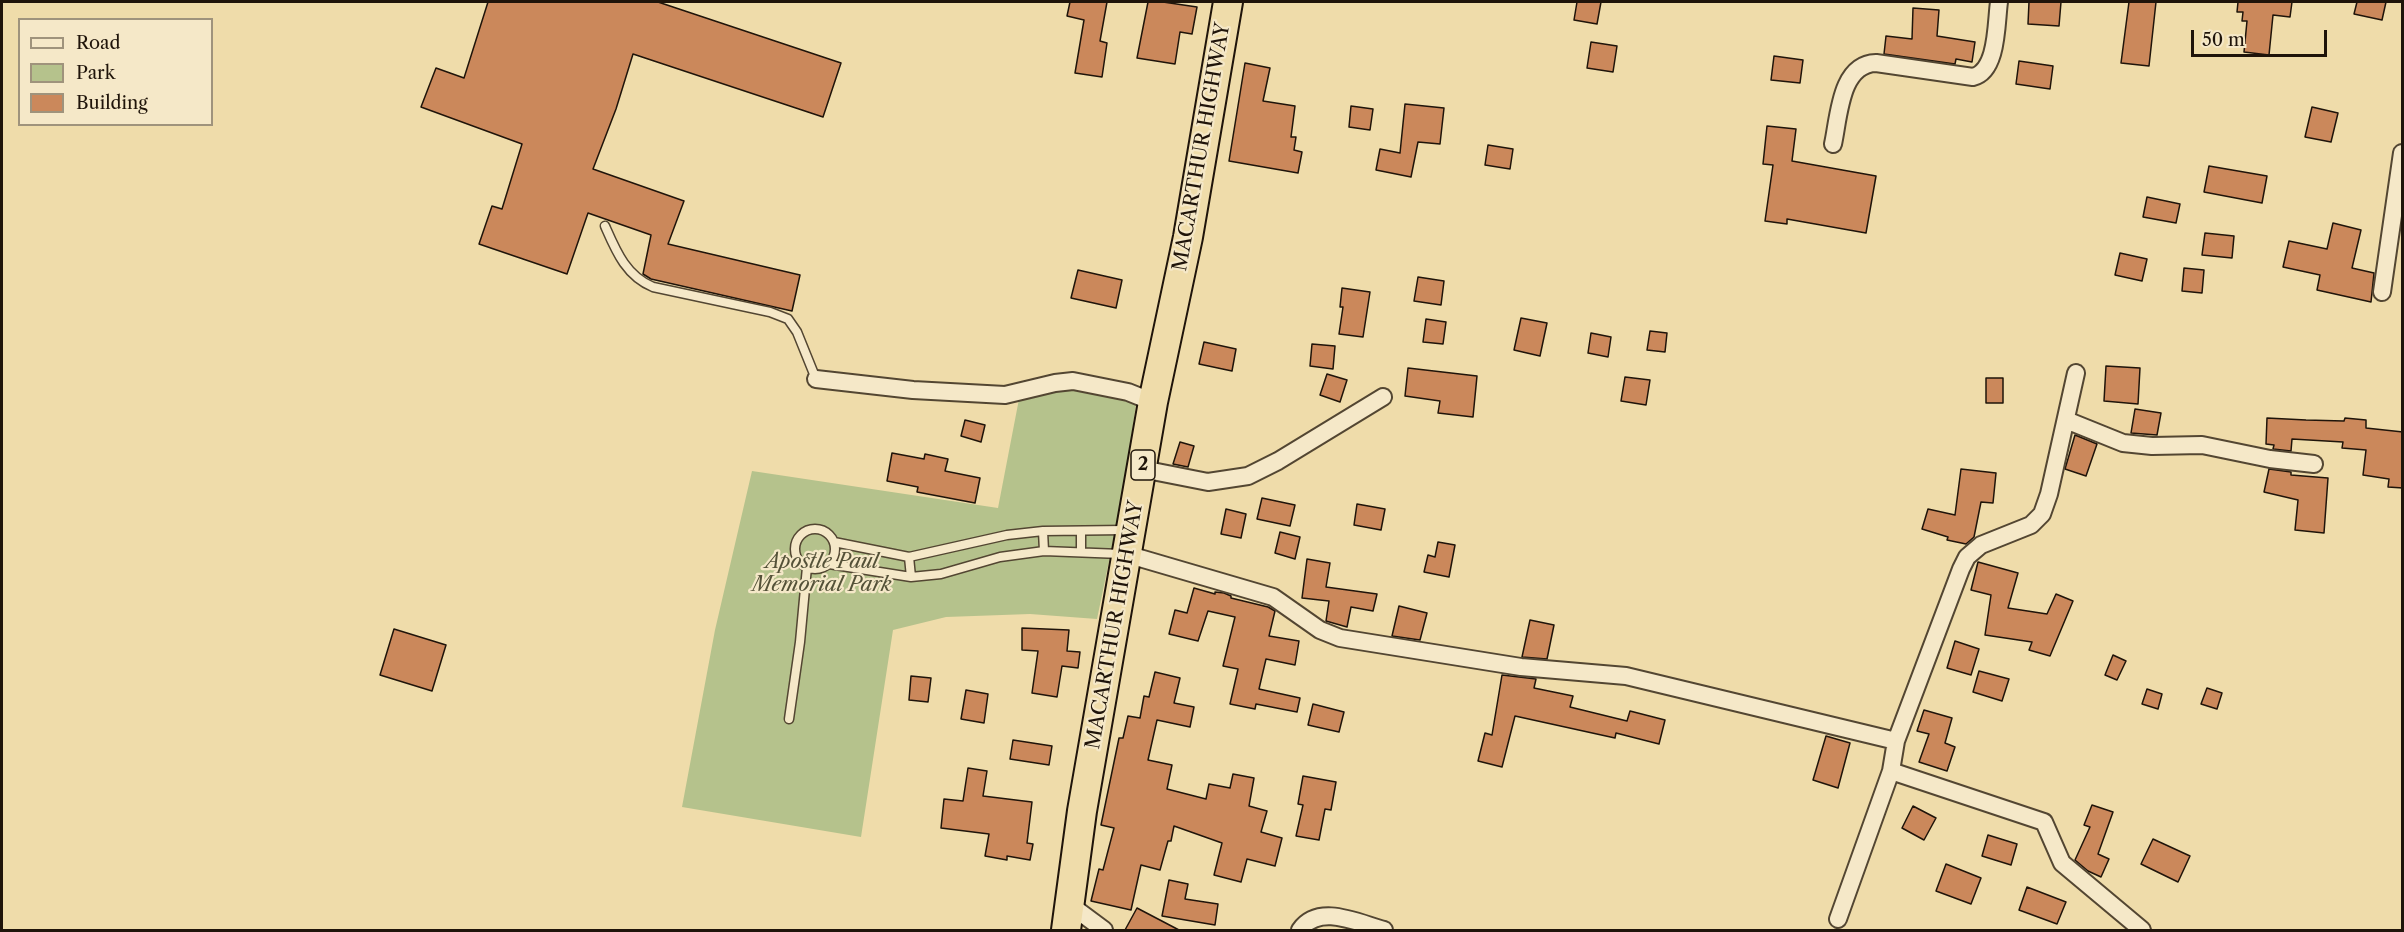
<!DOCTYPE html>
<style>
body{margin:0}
#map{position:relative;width:2404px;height:932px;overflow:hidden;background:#efdcaa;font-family:"Libre Caslon Text",serif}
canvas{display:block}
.frame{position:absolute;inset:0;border:3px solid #1f140a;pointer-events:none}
.legend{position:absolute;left:18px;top:18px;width:195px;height:108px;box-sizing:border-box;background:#f5e8c8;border:2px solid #9f937c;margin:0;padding:8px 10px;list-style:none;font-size:18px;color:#1f140a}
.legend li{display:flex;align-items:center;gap:12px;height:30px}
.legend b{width:30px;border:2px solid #9f937c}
.scale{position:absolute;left:2191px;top:30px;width:136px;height:27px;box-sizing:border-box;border:3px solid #1f140a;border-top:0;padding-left:8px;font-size:18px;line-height:21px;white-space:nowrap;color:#1f140a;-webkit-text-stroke:4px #f5e8c8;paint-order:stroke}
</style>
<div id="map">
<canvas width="2404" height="932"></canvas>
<div class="frame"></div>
<ul class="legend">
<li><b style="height:8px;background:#f5e8c8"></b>Road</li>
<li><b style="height:16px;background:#b5c28c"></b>Park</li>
<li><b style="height:16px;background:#cb885b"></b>Building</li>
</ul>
<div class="scale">50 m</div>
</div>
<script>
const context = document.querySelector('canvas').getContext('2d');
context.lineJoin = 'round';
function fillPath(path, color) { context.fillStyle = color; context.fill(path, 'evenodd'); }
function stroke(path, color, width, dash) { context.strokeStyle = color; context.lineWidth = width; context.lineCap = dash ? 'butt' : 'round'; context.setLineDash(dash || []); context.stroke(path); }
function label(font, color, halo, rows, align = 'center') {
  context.font = font + ' "Libre Caslon Text",serif'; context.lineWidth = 4.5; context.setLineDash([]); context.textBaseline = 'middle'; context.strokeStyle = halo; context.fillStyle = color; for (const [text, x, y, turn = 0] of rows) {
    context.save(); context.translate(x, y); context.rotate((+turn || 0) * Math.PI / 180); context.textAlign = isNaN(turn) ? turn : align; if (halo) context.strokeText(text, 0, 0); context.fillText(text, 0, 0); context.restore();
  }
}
fillPath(new Path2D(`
 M1070,386L1137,398L1122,499L1097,619L1030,614L946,617L893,630L861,837L682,807L715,630L752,471L998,508L1019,399Z`), '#b5c28c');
const building = new Path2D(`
 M488,2H658L841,63L823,117L633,54L616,109L593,169L684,201L668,244L800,275L792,311L651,279L643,274L651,235L588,213L567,274L479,244L492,206L502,209L522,144L421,107L436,68L464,78Z
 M1070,2H1107L1100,41L1107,43L1102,77L1075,73L1084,20L1067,16Z
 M1148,2H1163L1197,7L1192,34L1180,32L1175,64L1137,58Z
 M1577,2H1601L1597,24L1574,20Z
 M2029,2H2061L2059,26L2028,24Z
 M2129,2H2156L2149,66L2121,63Z
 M2238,2H2292L2290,17L2273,15L2269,55L2244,52L2247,21H2242L2243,12H2237Z
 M2357,2H2386L2382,20L2354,14Z
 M1913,8L1939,10L1937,36L1975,42L1972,62L1956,59L1955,64L1884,54L1886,36L1912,39Z
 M1591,42L1617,46L1613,72L1587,68Z
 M1774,56L1803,60L1800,83L1771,80Z
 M2019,61L2053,66L2050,89L2016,84Z
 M1245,63L1270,68L1263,101L1295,106L1291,137H1296L1294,150L1302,152L1298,173L1229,161Z
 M1405,104L1444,108L1440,144L1418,142L1411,177L1376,170L1380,149L1400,153Z
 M1351,106L1373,109L1370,130L1349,127Z
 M2312,107L2338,113L2331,142L2305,137Z
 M1767,126L1796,129L1792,161L1876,176L1866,233L1787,219V224L1765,221L1773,165L1763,164Z
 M1488,145L1513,149L1510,169L1485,165Z
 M2209,166L2267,176L2262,203L2204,192Z
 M2147,197L2180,204L2176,223L2143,217Z
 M2333,223L2361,230L2352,268L2374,273L2371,302L2317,290L2320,275L2283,267L2289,241L2327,249Z
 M2205,233L2234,236L2232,258L2202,255Z
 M2120,253L2147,259L2142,281L2115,275Z
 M2184,268L2204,270L2202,293L2182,291Z
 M1078,270L1122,280L1116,308L1071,298Z
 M1418,277L1444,281L1441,305L1414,301Z
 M1342,288L1370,292L1363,337L1339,334L1343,307H1340Z
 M1521,318L1547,323L1540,356L1514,350Z
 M1426,319L1446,322L1443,344L1423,342Z
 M1650,331L1667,333L1665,352L1647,350Z
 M1591,333L1611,337L1608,357L1588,353Z
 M1204,342L1236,349L1232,371L1199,364Z
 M1312,344L1335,346L1333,369L1310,366Z
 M2106,366L2140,368L2138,404L2104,401Z
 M1408,368L1477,376L1473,417L1438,413L1440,401L1405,396Z
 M1327,374L1347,380L1340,402L1320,395Z
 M1625,377L1650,380L1646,405L1621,401Z
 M1986,378H2003V403H1986Z
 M2135,409L2161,413L2157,435L2131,433Z
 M2267,418L2306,420L2344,421L2345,418L2366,420V428L2403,432V488L2388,487L2389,479L2363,475L2366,450L2342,448L2343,442L2292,439L2291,451L2273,449L2274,445L2266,444Z
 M965,420L985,425L981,442L961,436Z
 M2075,435L2097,444L2086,476L2065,469Z
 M1180,442L1194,446L1188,467L1173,464Z
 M892,453L924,459L925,454L948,459L945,471L980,478L975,503L917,492L918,487L887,481Z
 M1961,469L1996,473L1993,503L1981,502L1974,537L1966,544L1947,540L1948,537L1922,529L1928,509L1955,515Z
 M2269,469L2291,472V475L2328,478L2324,533L2295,530L2298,500L2264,492Z
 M1262,498L1295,505L1290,526L1257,519Z
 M1357,504L1385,509L1381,530L1354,525Z
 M1226,509L1246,514L1241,538L1221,534Z
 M1280,532L1300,537L1295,559L1275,553Z
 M1438,542L1455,545L1449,577L1424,572L1428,555L1435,557Z
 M1307,559L1330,563L1326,587L1377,594L1373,611L1351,607L1347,627L1326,621L1329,601L1302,598Z
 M1978,562L2018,573L2008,608L2047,614L2056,594L2073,601L2050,656L2029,650L2032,642L1985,635L1991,595L1971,590Z
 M1194,588L1215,594V592L1224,593L1231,596V598L1268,607L1275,611L1269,636L1299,641L1295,665L1266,659L1259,689L1300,698L1297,712L1256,704L1255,709L1230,704L1238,669L1223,666L1235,617L1208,611L1198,641L1169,634L1175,610L1187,613Z
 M1399,606L1427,613L1420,640L1392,636Z
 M1530,620L1554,625L1547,659L1522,657Z
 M1022,628L1069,630L1067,651L1080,652L1078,668L1062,666L1057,697L1032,693L1038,651L1022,650Z
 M394,629L446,645L432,691L380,675Z
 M1955,641L1979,649L1971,675L1947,668Z
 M2113,655L2126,661L2117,680L2105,675Z
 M1979,671L2009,679L2002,701L1973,692Z
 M1155,672L1180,678L1174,703L1194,707L1190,727L1157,720L1148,760L1172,765L1167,789L1206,799L1209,784L1230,788L1233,774L1254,778L1249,806L1267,811L1261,832L1282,838L1275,866L1247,859L1241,882L1214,875L1222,843L1174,826L1171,841H1168L1160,870L1141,865L1131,910L1091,901L1099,869L1103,870L1114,828L1101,825L1119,738H1123L1128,716L1140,718L1144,696L1149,697Z
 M1502,675L1536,679L1534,688L1573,696L1570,707L1627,721L1630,711L1665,720L1659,744L1616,733L1615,738L1515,716L1502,767L1478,761L1485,733L1492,735Z
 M911,676L931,678L928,702L909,700Z
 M2207,688L2222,693L2217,709L2201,704Z
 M2147,689L2162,694L2158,709L2142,704Z
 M966,690L988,694L984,723L961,719Z
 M1313,704L1344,712L1339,732L1308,725Z
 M1924,710L1952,718L1945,743L1955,747L1947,771L1919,762L1929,734L1917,731Z
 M1826,736L1850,743L1838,788L1813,780Z
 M1013,740L1052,746L1049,765L1010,759Z
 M968,768L987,771L983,796L1032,802L1027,843L1033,844L1030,860L1007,856V860L985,856L989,834L941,828L944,799L963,801Z
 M1303,776L1336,782L1331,810L1325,809L1319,840L1296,836L1303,805L1298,804Z
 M2092,805L2113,812L2098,854L2109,859L2101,877L2088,871L2075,860L2090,827L2084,825Z
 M1913,806L1936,818L1924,840L1902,828Z
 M1988,835L2017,844L2011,865L1982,856Z
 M2153,839L2190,856L2178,882L2141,864Z
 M1946,864L1981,878L1971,904L1936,891Z
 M1169,880L1188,884L1185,899L1218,904L1215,925L1162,916Z
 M2027,887L2066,902L2057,924L2019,910Z
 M1137,908L1179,930H1125Z`);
fillPath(building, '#cb885b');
stroke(building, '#1f140a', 1.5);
const service = new Path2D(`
 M605,226C616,251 626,276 653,287L770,312L788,319L797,332L816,379
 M795 549a20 20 0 1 1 40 0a20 20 0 1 1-40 0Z
 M1043,531L1044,551
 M834,542L909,557L1007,535L1043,531L1125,530
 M1081,552V531
 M909,557L911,577
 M829,564L911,577L941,574L1000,557L1044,551L1121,554
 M789,719L800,642L807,567`);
const minor = new Path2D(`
 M1833,144C1839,117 1840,64 1876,63L1973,77C1998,71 1996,22 1999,2
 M2382,292L2402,153
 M816,379L913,390L1005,395L1055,383L1073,381L1128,392L1153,402
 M2066,420L2123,443L2152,446L2202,445L2270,459L2314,464
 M1142,469L1208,482L1248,476L1278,461L1383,397
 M1126,554L1273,597L1320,630L1340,638L1521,667L1626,676L1896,741L1891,771L2044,822L2062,863L2142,930
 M1896,741L1961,569L1967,557L1981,545L2031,525L2042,514L2049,494L2076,373
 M1069,904L1104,930
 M1838,919L1891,771
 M1300,930C1319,903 1358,923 1384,930`);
const trunk = new Path2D(`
 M1066,930L1082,811L1153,402L1188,237L1228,2`);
stroke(service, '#534632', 11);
stroke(minor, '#534632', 20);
stroke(trunk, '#1f140a', 32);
stroke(service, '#f5e8c8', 8);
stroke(minor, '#f5e8c8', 16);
stroke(trunk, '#efdcaa', 28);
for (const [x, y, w] of [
 [1143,465,24]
]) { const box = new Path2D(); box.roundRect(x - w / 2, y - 15, w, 30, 4.5); context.fillStyle = '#f5e8c8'; context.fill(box); stroke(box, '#1f140a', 1.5); }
label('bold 18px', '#1f140a', null, [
 ["2",1143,465]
]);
label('20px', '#1f140a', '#f5e8c8', [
 ["MACARTHUR HIGHWAY",1202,147,-80],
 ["MACARTHUR HIGHWAY",1115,625,-80]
]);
label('italic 20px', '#545138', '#f5e8c8', [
 ["Apostle Paul",822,562],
 ["Memorial Park",822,585]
]);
</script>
